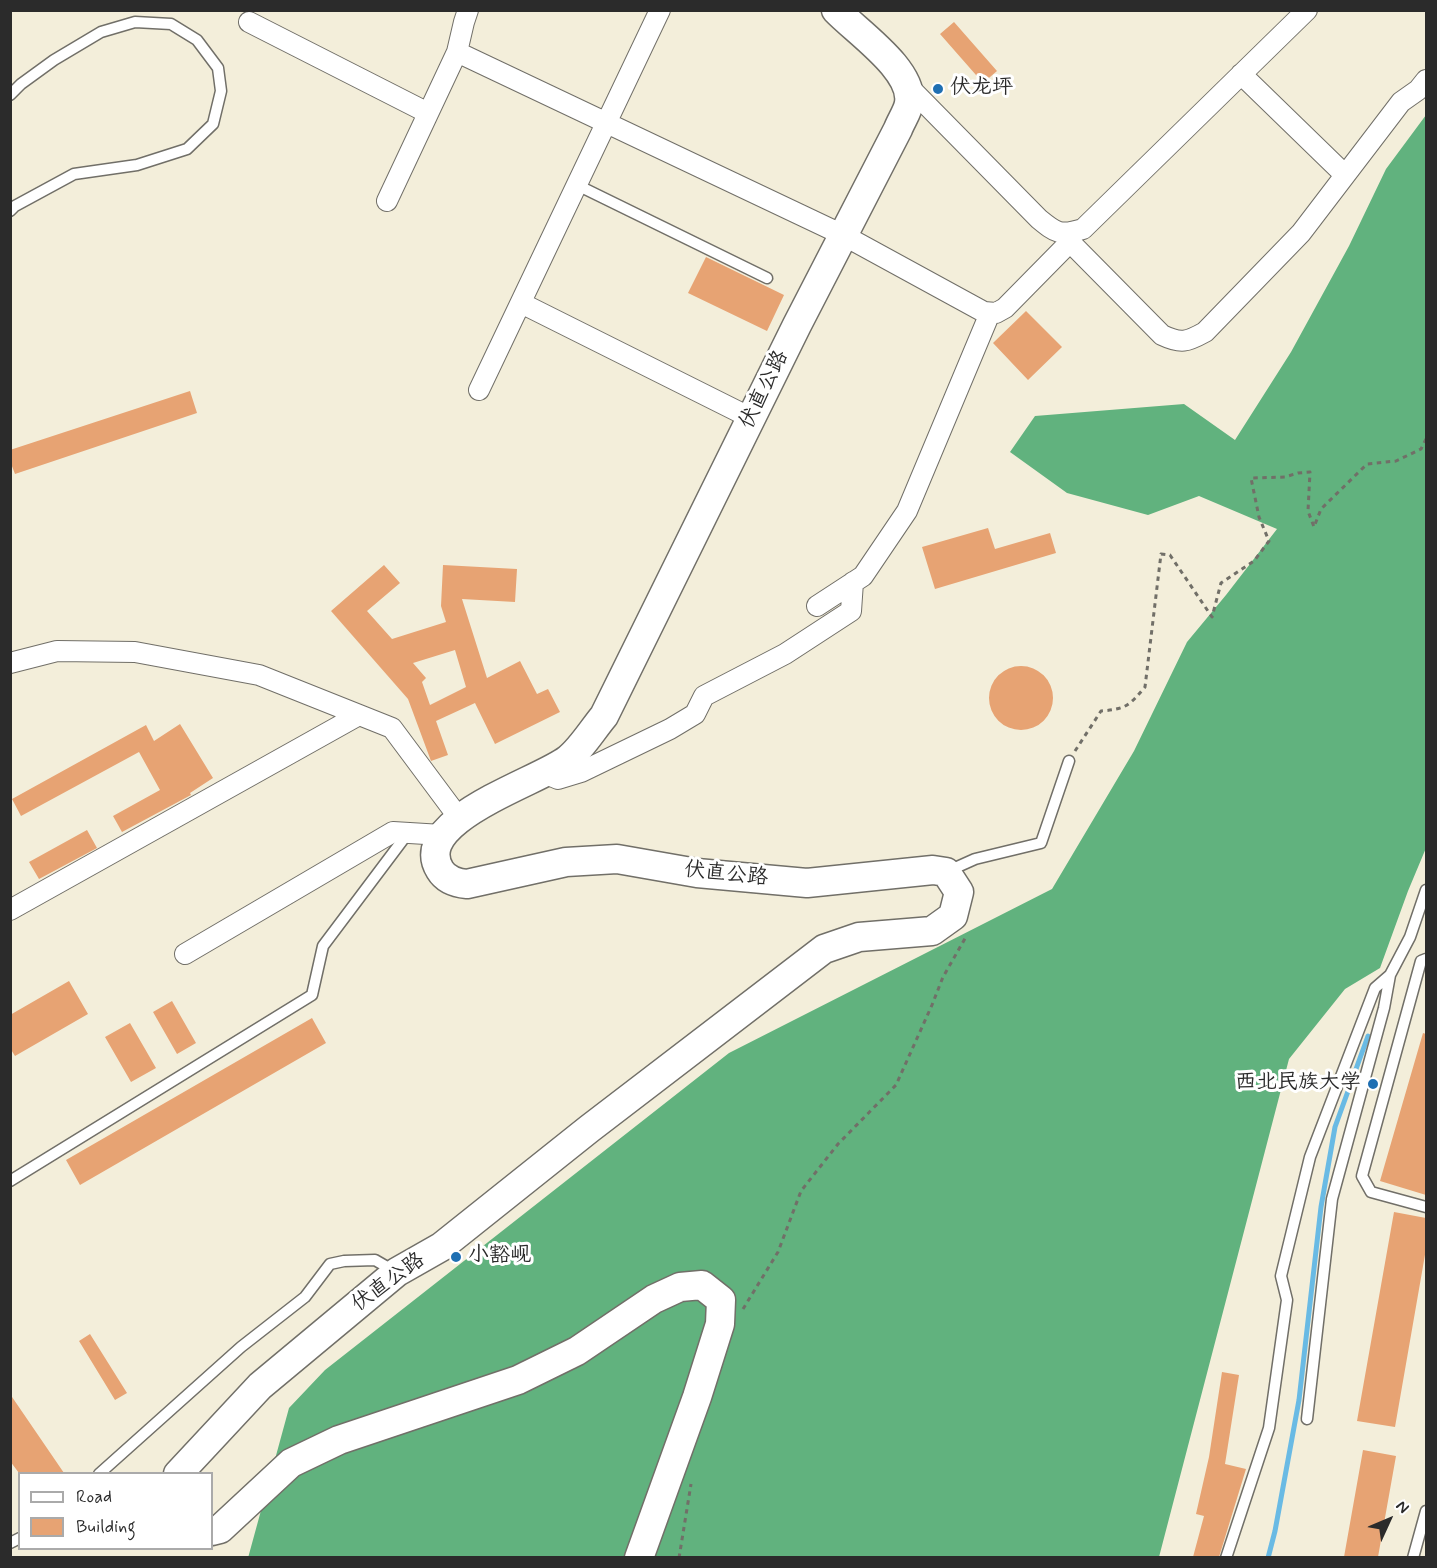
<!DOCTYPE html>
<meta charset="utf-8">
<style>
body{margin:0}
#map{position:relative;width:1437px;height:1568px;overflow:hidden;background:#f3eeda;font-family:Mynerve,sans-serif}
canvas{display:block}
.frame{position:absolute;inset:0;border:12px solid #2b2b2b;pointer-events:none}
.legend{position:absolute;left:18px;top:1472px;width:195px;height:78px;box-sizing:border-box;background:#fff;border:2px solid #aaa;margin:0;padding:8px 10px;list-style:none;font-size:18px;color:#2b2b2b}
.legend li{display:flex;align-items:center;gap:12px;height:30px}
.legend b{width:30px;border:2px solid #aaa}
.north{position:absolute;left:1359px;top:1490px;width:60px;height:60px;-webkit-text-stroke:4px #fff;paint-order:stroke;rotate:46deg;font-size:16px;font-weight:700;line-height:24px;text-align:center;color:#2b2b2b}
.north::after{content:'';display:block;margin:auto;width:21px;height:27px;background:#2b2b2b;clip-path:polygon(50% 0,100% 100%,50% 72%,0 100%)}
</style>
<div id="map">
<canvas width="1437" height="1568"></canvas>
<div class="frame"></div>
<ul class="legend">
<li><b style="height:8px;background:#fff"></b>Road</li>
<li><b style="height:16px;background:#e7a373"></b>Building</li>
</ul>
<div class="north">N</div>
</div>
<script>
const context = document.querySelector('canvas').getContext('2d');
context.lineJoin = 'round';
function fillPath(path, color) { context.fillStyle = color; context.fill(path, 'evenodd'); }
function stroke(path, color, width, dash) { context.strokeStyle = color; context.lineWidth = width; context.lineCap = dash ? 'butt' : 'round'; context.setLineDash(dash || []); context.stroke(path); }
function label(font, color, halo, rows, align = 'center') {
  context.font = font + ' Mynerve,"LXGW WenKai TC",sans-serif'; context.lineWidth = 6; context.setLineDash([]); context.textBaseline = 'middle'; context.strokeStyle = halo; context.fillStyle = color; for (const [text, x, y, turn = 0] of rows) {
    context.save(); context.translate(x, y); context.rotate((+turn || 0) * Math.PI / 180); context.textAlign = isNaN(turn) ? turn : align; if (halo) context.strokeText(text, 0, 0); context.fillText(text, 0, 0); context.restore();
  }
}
fillPath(new Path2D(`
 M1426,115V848L1408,891L1380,968L1345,989L1289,1059L1159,1557L248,1558L289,1408L325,1370L729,1053L1052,889L1134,751L1187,642L1226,595L1277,529L1199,496L1148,515L1067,493L1010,452L1035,416L1184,404L1235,440L1291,352L1349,246L1386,169Z`), '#61b27e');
stroke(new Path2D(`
 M1268,1558L1275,1531L1299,1400L1321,1207L1335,1127L1368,1036`), '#69bae4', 5);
fillPath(new Path2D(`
 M954,22L997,71L983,83L940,34Z
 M706,257L784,295L767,331L688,293Z
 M1026,311L1062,347L1028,380L993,343Z
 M190,391L197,413L15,474L10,461V450Z
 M988,528L995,549L1050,533L1056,553L935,589L922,547Z
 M384,565L400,583L367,611L392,639L446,622L441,606L443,565L517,569L515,602L462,599L487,678L520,661L537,694L548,689L560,712L495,744L475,703L436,721L448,755L431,761L408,699L331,611ZM455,650L466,687L430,705L422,682L426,678L413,663Z
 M989 698a32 32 0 1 1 64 0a32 32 0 1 1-64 0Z
 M180,724L213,778L190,793L191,795L122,832L113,816L160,790L139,752L21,816L12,799L146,725L154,741Z
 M87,830L97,848L39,879L29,862Z
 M69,981L88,1014L15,1056L10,1048V1015Z
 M172,1001L196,1043L177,1054L153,1012Z
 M312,1018L326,1043L80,1185L66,1160Z
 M130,1023L156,1068L131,1082L105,1037Z
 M1423,1033L1426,1034V1195L1380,1181Z
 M1394,1212L1426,1218V1249L1395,1427L1357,1421Z
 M90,1334L127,1393L115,1400L79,1341Z
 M1222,1372L1239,1375L1225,1464L1246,1469L1219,1557H1193L1204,1516L1196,1514L1209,1457Z
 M10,1394L64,1473H19L10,1461Z
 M1363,1450L1396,1456L1378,1557H1344Z`), '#e7a373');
const lane = new Path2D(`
 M10,95L21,84L54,60L101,32L135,22L171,24L197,40L218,68L221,91L213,124L187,149L137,165L74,174L15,206L10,211
 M577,185L767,278
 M946,872L975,859L1041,843L1069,761
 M1426,959L1421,961L1362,1176L1371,1192L1426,1207
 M10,1181L312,995L323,946L408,833
 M1307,1419L1332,1199L1384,1008L1390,975L1410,937L1426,890
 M99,1474L241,1347L305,1297L330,1264L344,1261L375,1260L394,1271
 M10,1543L20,1538
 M1226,1558L1269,1428L1287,1300L1281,1276L1310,1157L1375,988L1390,975
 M1413,1558L1426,1511`);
const street = new Path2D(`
 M249,22L428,113
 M457,52L464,22L468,10
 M1241,74L1345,175
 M907,85L1039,219C1056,233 1060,236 1083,229L1307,10
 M387,201L457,52L843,235L984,312L996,313L1005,308L1070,242L1069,233
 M1070,242L1162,335C1181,344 1187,342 1205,332L1301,233L1401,102L1418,90L1426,80
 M521,303L751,418
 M479,390L660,10
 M817,606L863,576L907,511L990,313
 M10,663L57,651L135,652L259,675L392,728L459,818
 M544,773L558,779L581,772L670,729L695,714L704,696L785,654L851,611L853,582
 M10,910L359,715
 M185,954L393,832L442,835`);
const secondary = new Path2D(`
 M178,1474L260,1386L397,1272L441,1247L589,1129L824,949L859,937L932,931L953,916L959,892L946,872L933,870L807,883L697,873L617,859L566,862L467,884C456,883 446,880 440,870C409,820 541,781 568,759C581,749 593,729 604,716L797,325L898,129C901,121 908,111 909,103C914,70 857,32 836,10
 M212,1531L220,1529L291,1463L339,1440L518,1380L577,1351L654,1299L680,1287L702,1285L721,1300L720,1324L697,1397L639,1558`);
stroke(lane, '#716f68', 13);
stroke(street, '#716f68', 22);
stroke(secondary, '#716f68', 31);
stroke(new Path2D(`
 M1075,751L1101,711C1126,709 1129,706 1145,687L1161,554L1170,555L1212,617L1221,583L1254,561L1269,541L1259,517L1251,478L1285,477L1298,473L1310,472L1308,511L1314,527L1321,509L1367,464L1396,461L1421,449L1426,439
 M743,1309L778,1252L801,1191L838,1144L896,1085L932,1005L943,977L967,935
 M679,1558L691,1484`), '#716f68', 3, [4.5, 4.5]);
stroke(lane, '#fff', 10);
stroke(street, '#fff', 20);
stroke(secondary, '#fff', 28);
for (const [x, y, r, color] of [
 [938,89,6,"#1f6fb2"],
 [1373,1084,6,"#1f6fb2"],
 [456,1257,6,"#1f6fb2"]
]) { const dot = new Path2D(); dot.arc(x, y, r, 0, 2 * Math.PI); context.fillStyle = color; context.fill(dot); stroke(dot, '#fff', 2); }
label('21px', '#2b2b2b', '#fff', [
 ["伏龙坪",950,89],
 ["西北民族大学",1361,1084,"right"],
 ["小豁岘",468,1257]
], 'left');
label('21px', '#2b2b2b', '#fff', [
 ["伏直公路",765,390,-64],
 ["伏直公路",726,875,6],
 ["伏直公路",389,1283,-36]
]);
</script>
